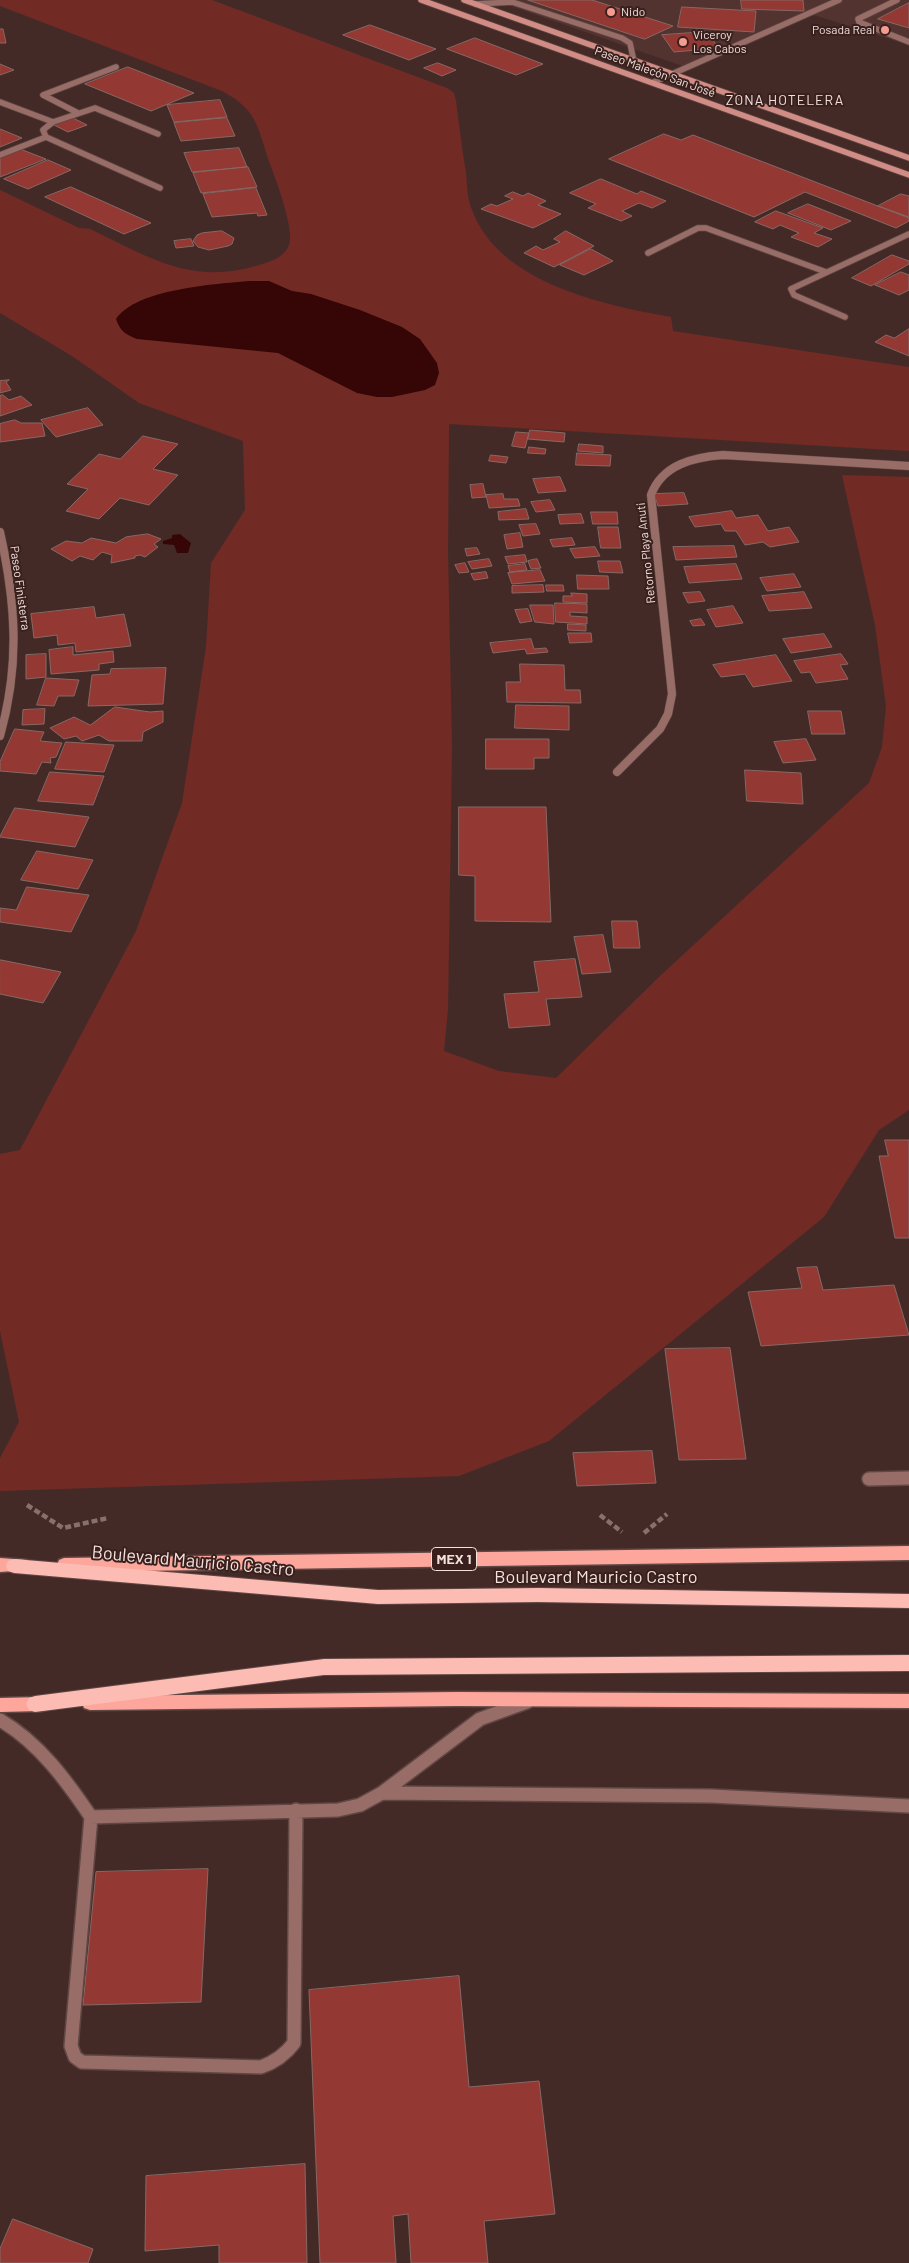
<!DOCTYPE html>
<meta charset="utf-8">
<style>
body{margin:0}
canvas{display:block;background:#442a27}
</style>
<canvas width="909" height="2263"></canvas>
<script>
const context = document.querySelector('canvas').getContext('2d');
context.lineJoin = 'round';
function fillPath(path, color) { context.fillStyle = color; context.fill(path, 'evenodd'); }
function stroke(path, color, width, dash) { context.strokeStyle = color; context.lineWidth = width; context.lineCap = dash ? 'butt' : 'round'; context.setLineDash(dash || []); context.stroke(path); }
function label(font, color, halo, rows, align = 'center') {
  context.font = font + ' Barlow,sans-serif'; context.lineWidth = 4; context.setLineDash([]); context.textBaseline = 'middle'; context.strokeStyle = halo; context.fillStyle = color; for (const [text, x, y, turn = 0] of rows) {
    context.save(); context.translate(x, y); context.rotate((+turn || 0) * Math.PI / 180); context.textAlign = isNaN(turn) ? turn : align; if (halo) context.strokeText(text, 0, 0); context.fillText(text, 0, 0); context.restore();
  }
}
fillPath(new Path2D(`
 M494,0H909V45L814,15L691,69Z`), '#53332f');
fillPath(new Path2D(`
 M0,0H212L447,88L454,93L456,101C459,125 462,149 466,173C467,185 467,198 472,210C499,283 603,305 671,317L673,331L909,367V451L449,424L448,552L452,749L448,1009L444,1051L499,1071L556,1078L660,976L869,783L882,747L886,706L875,625L842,475L909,477V1110L879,1130L824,1217L549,1441L459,1476L0,1491V1458L19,1422L0,1331V1154L20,1150L136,931L182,803L206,647L211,563L245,510L243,441L139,403L72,356L0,313V190L79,228L90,229C149,257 191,286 259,265C270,262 285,257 289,245C295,230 276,180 270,164C257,127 259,111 222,91L0,6Z`), '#722a25');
fillPath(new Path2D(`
 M250,281H269L292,291L311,294L360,310L402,327L420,339L437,363L439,373L435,385L425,390L392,397H377L357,393L278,353L137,339C125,334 120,331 116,319C136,289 215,284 250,281Z
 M180,534L191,543L188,553H177L174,545L163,544V541L172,538V535Z`), '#350605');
const building = new Path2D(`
 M528,0H592L673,26L645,39Z
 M741,0H803L804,11L742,9Z
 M909,3V28L878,19Z
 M682,7L756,11L754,32L678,27Z
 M370,25L436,49L409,60L343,35Z
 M0,29H3L6,43H0Z
 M706,32L719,48L674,52L662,35Z
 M475,38L543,64L516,75L447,49Z
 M438,63L456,70L442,76L424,68Z
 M0,64L14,70L0,75Z
 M128,67L194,93L151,111L85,84Z
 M220,100L227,117L174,122L167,105Z
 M73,118L87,125L68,132L54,125Z
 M227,118L235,136L181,141L174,123Z
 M0,129L22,138L0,147Z
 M664,134L681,140L693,135L909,218V221L896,228L805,192L754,217L609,159Z
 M239,148L247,167L192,172L184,153Z
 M20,149L46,159L0,177V157Z
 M48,160L71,170L28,189L4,179Z
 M248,167L257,187L201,193L193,173Z
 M601,179L637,194L641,191L666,201L652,208L639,203L622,211L632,216L621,221L588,208L596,204L570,193Z
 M71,187L151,223L124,234L45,197Z
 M256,188L267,215L258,216L257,213L212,217L203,194Z
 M513,192L523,196L528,193L546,201L538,205L561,214L533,228L481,209L491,204L497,206L513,199L505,196Z
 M901,194L909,196V217L878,206Z
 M808,204L851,221L831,230L788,213Z
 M776,211L823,228L814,233L832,239L818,247L791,237L799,233L780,225L773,229L755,222Z
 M222,231L234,238L232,244L228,246L209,250L198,247L193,241L197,235L202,233Z
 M566,231L594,246L554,267L524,253L536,246L543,250L560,242L554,239Z
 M191,239L194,246L176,248L174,241Z
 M591,249L613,261L584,275L560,265Z
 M892,255L909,261V264L871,286L852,278Z
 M901,272L909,275V290L899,295L875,285Z
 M909,329V356L875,342L886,335L894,338Z
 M9,380L6,382L11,390L0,393V381Z
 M3,395L9,400L21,396L32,405L0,416V396Z
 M88,408L103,425L56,437L41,420Z
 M15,420L21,423H42L45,436L0,442V424Z
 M530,430L565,433L564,442L528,439Z
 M516,432L529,433L525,448L512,446Z
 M143,436L178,444L153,469L178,475L149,505L120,498L99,519L66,511L88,489L67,484L99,454L120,459Z
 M579,444L603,446V453L578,451Z
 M529,447L546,449L545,454L528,453Z
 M577,453L611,455L610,466L576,465Z
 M491,455L508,457L506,463L489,461Z
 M560,477L566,491L538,493L533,479Z
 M483,484L486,497L472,498L470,485Z
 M684,493L688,504L658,506L654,494Z
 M503,494L504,499H518L520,506L489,508L486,495Z
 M550,500L555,510L536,512L531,502Z
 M526,509L529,519L499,520L498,512Z
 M732,511L736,518L758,515L768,531L789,527L799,542L770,547L763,542L745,545L736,531H725L721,524L695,527L689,517Z
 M591,512H617L618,524H593Z
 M581,514L584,523L560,524L558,515Z
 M536,524L540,534L523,536L519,525Z
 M598,527H618L621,548H601Z
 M520,533L523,547L507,549L504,535Z
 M148,534L161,539L154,544L158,547L145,557L140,555L135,556V558L111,563L112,555L102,552L93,560L80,556L72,561L51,549L66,541L82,543L91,538L116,543L126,537Z
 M572,538L575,545L553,547L550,540Z
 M734,546L737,557L676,560L673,547Z
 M595,547L600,556L575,558L570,549Z
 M477,548L480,554L467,556L465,549Z
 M525,555L527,562L508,564L505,557Z
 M489,559L492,566L472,569L468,562Z
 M537,559L541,568L531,569L528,561Z
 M598,561H620L623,573L600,572Z
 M465,563L469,572L459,573L455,565Z
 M525,564L527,570L510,572L508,566Z
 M736,564L742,579L689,583L684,567Z
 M540,570L545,581L512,584L508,573Z
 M486,572L488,578L474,580L471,574Z
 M794,574L801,587L767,591L760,578Z
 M577,575L608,576L609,589H578Z
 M543,585L544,592L512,593V586Z
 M546,585H563L564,591H547Z
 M700,592L705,601L688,603L683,593Z
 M804,592L812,608L769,611L762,596Z
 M571,593L587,594V603L563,602V596H572Z
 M555,603L587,604V613L570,612V616L587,617V624L556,622Z
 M530,605H553L554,624L535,622Z
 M733,606L743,623L716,627L707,610Z
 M94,607L96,618L124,614L131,646L76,652L75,643L58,645L57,635L34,638L31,614Z
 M528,609L532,621L520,623L515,610Z
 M701,619L705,625L693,626L690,621Z
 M568,624L586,625V631L568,630Z
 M568,633H591L592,642L570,643Z
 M824,634L832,647L791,653L783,639Z
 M531,639L534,649L546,648L548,652L527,654L525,649L493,653L490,643Z
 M73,647V655L113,651L114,662L99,664V670L51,674L49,650Z
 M46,654V677L26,679V655Z
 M841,654L848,664L840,665L848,679L816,683L810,672L801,673L794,661Z
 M776,655L792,681L753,687L745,674L721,677L713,665Z
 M520,664L564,665L565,690H580L581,703L507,702L506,682H520Z
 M166,668L163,704L88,706L92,675L110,674L111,669Z
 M46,678L79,680L74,696H58L54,706L37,705Z
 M516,705L569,706V730L515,728Z
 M115,707L150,712L163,711V722L143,732L142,741H109L99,735L82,741L76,736L64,739L50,728L74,717L90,725Z
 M45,709L44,724L22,725L23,710Z
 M808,711H841L845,734H812Z
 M15,729L44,732L40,741L62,743L56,757L50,758L51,763L42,762L36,774L0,771V762Z
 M486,739H549V758H534V769H486Z
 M806,739L816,760L783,763L774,742Z
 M66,742L114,745L104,772L55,769Z
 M745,770L801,773L803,804L747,801Z
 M50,772L104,776L93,805L38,801Z
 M459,807H546L551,922L475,921V876L459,875Z
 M15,808L89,817L75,847L0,837Z
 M37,851L93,860L78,889L21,880Z
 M27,887L89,895L71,932L0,922V908L16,910Z
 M612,921H637L640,948H614Z
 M603,935L611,972L582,974L574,937Z
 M575,959L582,997L546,999L550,1025L509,1028L504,994L539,992L534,962Z
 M0,960H1L61,972L43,1003L0,994Z
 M885,1140H909V1238H895L879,1156H888Z
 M817,1267L823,1290L894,1285L909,1335L761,1346L748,1292L802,1288L797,1268Z
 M730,1348L746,1459L679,1460L665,1349Z
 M652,1451L656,1483L577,1486L573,1453Z
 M208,1869L201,2002L83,2005L96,1872Z
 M459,1976L469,2087L539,2081L555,2214L484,2221L488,2263H411L408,2214L393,2216L396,2263H320L309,1990Z
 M305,2164L307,2263H219V2245L145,2251L146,2176Z
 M13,2219L93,2249L88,2263H0V2249Z`);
fillPath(building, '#933832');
stroke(building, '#876864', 1);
const serviceFar1 = new Path2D(`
 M897,0L858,19L859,22L909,42
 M476,4L512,2L622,38L630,43L634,62
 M654,82L839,0`);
const service = new Path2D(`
 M0,1720C39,1743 66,1780 91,1817L71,2046L75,2057L82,2062L261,2067C275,2062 285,2055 294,2043L296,1810
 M382,1793L711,1796L909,1806
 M91,1817L338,1810L360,1805L382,1793L480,1719L527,1702`);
const minorFar2 = new Path2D(`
 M0,102L53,122
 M78,113L43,95L116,67
 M158,134L95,108L53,122L43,130L46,137L160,188
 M0,155L46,137
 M648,253L698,228H706L826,272
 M845,317L794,295L791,289L909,234`);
const minorFar1 = new Path2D(`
 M0,532C16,604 20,665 0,736
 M617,772L660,729L668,714L672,694L651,495C662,465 693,457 723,455L909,466`);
const minor = new Path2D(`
 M869,1479L909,1478`);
const secondary = new Path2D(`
 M421,0L909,175
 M464,0L909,158`);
const primary = new Path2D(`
 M909,1546V1560L64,1572L59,1570L57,1565L59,1560L64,1558Z
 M0,1558L27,1560L29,1565L27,1570L0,1572Z
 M457,1692L909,1694V1708L457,1706L90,1710L84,1708L82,1703L84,1698L90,1696Z
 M42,1697L48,1699L50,1704L48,1709L42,1711L0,1712V1698Z`);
const trunk = new Path2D(`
 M14,1559L378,1590L538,1588L909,1594V1608L538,1602L378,1604L14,1573L8,1571L6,1566L8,1561Z
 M909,1655V1671L324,1675L35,1712L29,1710L26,1704L29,1698L35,1696L324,1659Z`);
stroke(serviceFar1, '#604744', 7);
stroke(service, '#604744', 16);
stroke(minorFar2, '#604744', 7);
stroke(minorFar1, '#604744', 9);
stroke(minor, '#604744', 16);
stroke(secondary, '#604744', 7);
stroke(primary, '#604744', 3);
stroke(trunk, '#604744', 2);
stroke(new Path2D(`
 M27,1505L63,1528L108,1518
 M600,1515L622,1532
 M644,1533L667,1514`), '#87716e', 4.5, [6, 3]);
stroke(serviceFar1, '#986d67', 5.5);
stroke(service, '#986d67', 13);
stroke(minorFar2, '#986d67', 5.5);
stroke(minorFar1, '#986d67', 8);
stroke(minor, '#986d67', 13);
stroke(secondary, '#d18d85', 5.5);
fillPath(primary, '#fda69c');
fillPath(trunk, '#fcbcb4');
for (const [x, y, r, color] of [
 [611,12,5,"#f59c92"],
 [885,30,5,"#f59c92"],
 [683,42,5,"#f59c92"]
]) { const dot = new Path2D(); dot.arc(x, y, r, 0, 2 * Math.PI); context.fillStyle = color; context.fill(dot); stroke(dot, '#39201d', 2); }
label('12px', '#f2e1de', '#39201d', [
 ["Nido",621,12],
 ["Posada Real",875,30,"right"],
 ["Viceroy",693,35],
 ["Los Cabos",693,49]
], 'left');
label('12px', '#f2e1de', '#39201d', [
 ["Paseo Malecón San José",655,72,20],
 ["Retorno Playa Anuti",646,553,-96],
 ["Paseo Finisterra",20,588,82]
]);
context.letterSpacing = '1px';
label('14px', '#f2e1de', '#39201d', [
 ["ZONA HOTELERA",785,100]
]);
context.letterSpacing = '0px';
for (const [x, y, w] of [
 [454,1559,45]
]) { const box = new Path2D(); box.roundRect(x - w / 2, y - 11.5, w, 23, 4); context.fillStyle = '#39201d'; context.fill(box); stroke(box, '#f2e1de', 1); }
label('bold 14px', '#f2e1de', null, [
 ["MEX 1",454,1559]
]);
label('18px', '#f2e1de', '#39201d', [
 ["Boulevard Mauricio Castro",193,1561,5],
 ["Boulevard Mauricio Castro",596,1577]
]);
</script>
